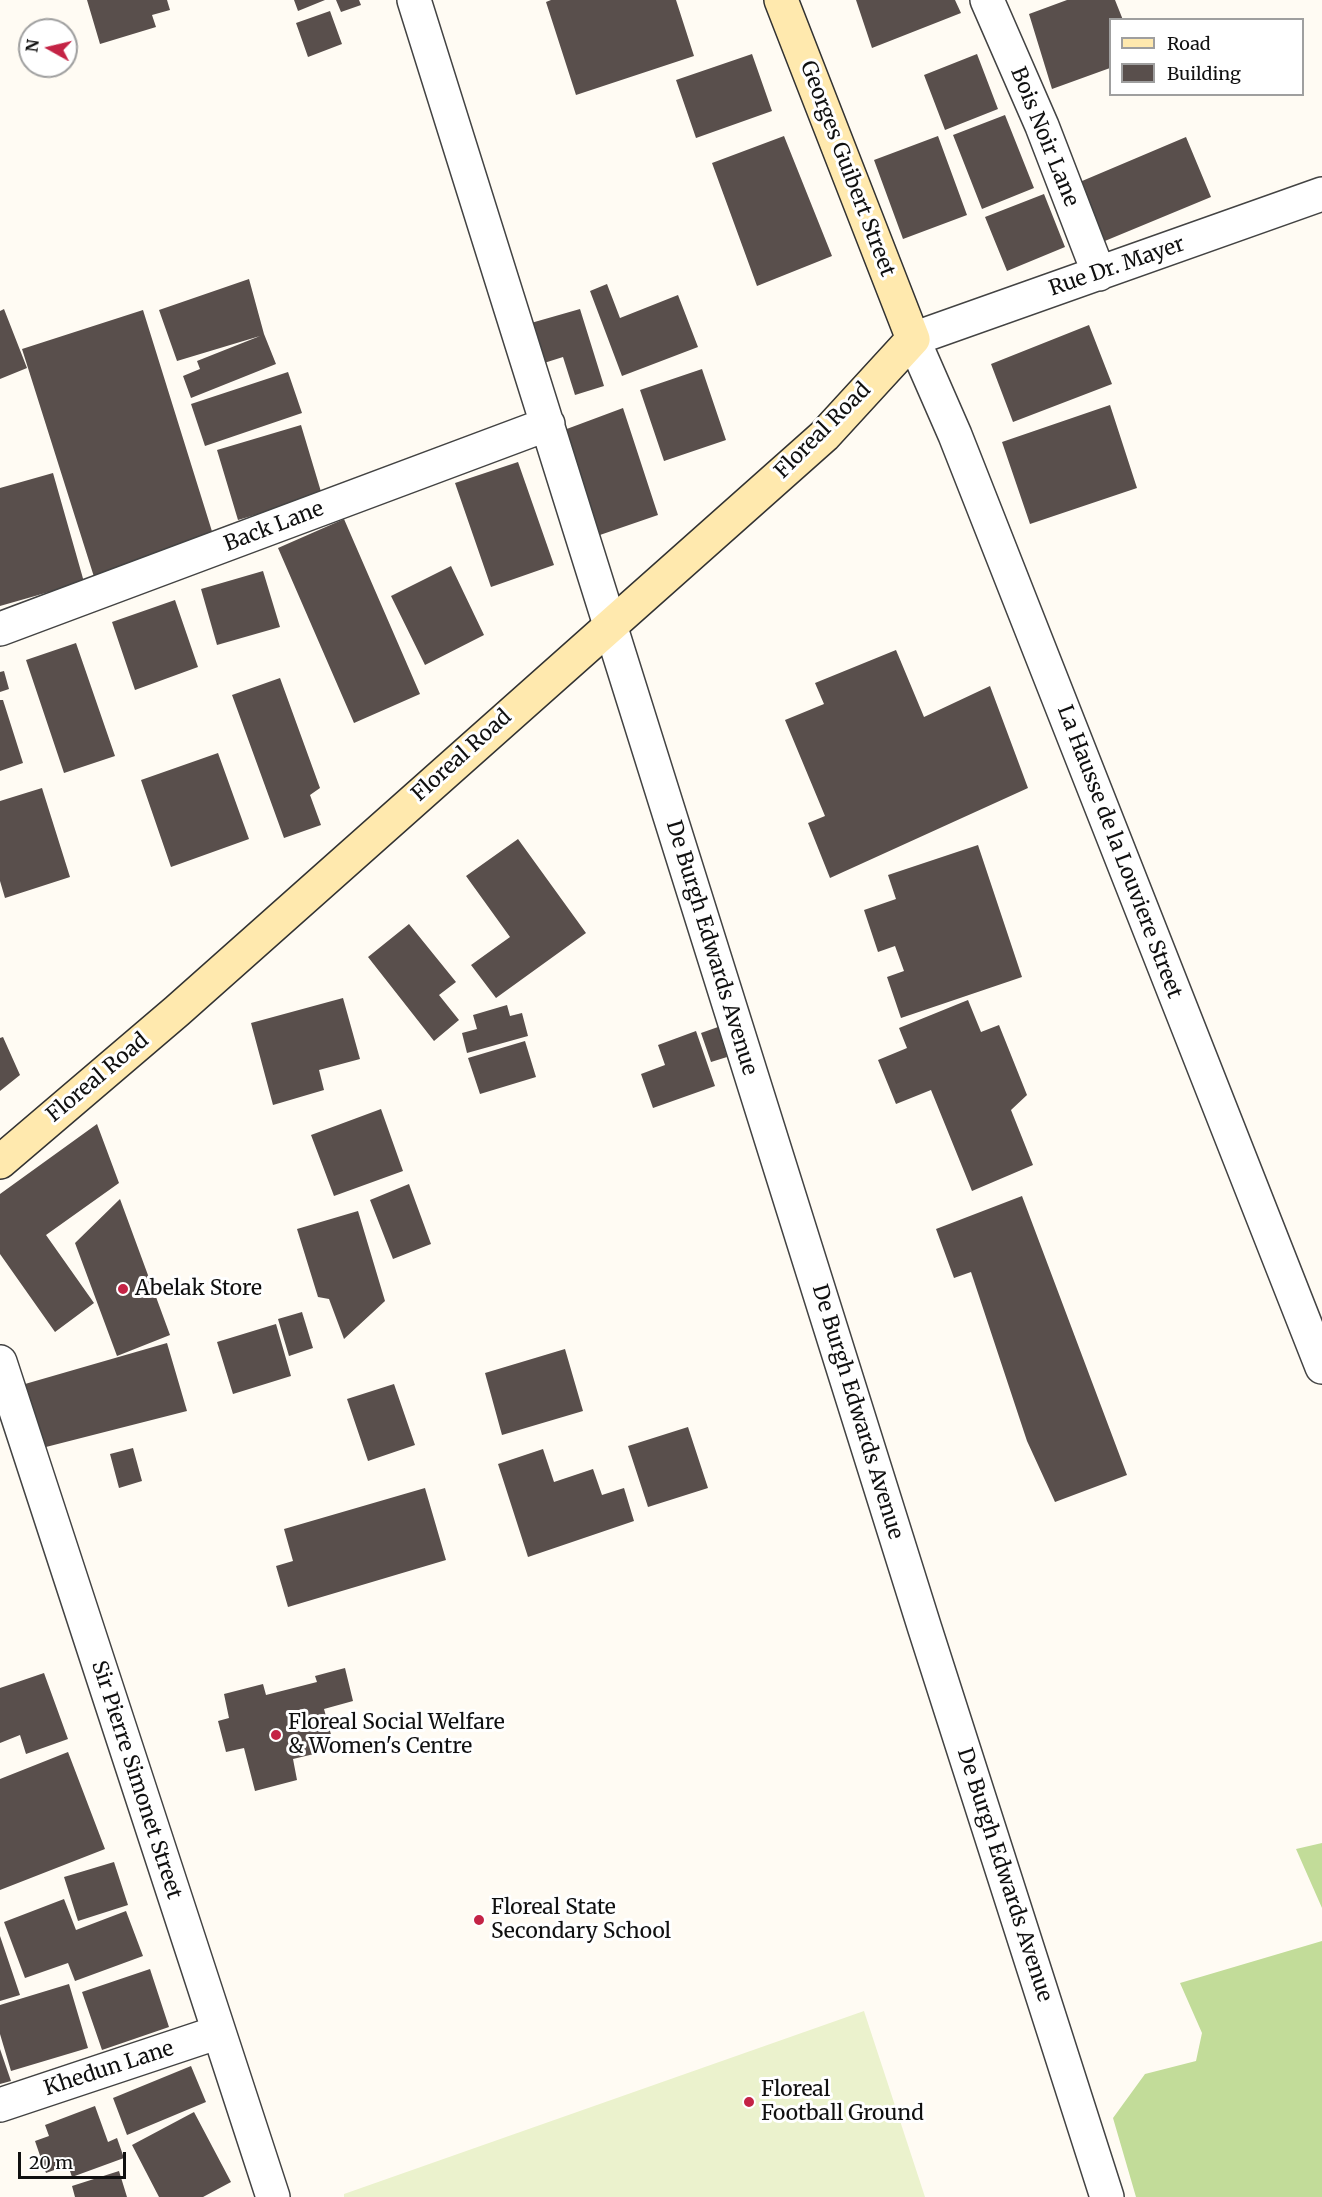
<!DOCTYPE html>
<style>
body{margin:0}
#map{position:relative;width:1322px;height:2197px;overflow:hidden;background:#fffbf3;font-family:Merriweather,serif}
canvas{display:block}
.legend{position:absolute;left:1109px;top:18px;width:195px;height:78px;box-sizing:border-box;background:#fff;border:2px solid #9f9f9f;margin:0;padding:8px 10px;list-style:none;font-size:18px;color:#101010}
.legend li{display:flex;align-items:center;gap:12px;height:30px}
.legend b{width:30px;border:2px solid #9f9f9f}
.north{position:absolute;left:18px;top:18px;width:60px;height:60px;box-sizing:border-box;background:#fff;border:2px solid #9f9f9f;border-radius:50%;rotate:278deg;font-size:16px;font-weight:700;line-height:24px;text-align:center;color:#101010}
.north::after{content:'';display:block;margin:auto;width:21px;height:27px;background:#c42345;clip-path:polygon(50% 0,100% 100%,50% 72%,0 100%)}
.scale{position:absolute;left:18px;top:2152px;width:108px;height:27px;box-sizing:border-box;border:3px solid #101010;border-top:0;padding-left:8px;font-size:18px;line-height:21px;white-space:nowrap;color:#101010;-webkit-text-stroke:4px #fff;paint-order:stroke}
</style>
<div id="map">
<canvas width="1322" height="2197"></canvas>
<ul class="legend">
<li><b style="height:8px;background:#ffe9ae"></b>Road</li>
<li><b style="height:16px;background:#594f4c"></b>Building</li>
</ul>
<div class="north">N</div>
<div class="scale">20 m</div>
</div>
<script>
const context = document.querySelector('canvas').getContext('2d');
context.lineJoin = 'round';
function fillPath(path, color) { context.fillStyle = color; context.fill(path, 'evenodd'); }
function stroke(path, color, width, dash) { context.strokeStyle = color; context.lineWidth = width; context.lineCap = dash ? 'butt' : 'round'; context.setLineDash(dash || []); context.stroke(path); }
function label(font, color, halo, rows, align = 'center') {
  context.font = font + ' Merriweather,serif'; context.lineWidth = 6; context.setLineDash([]); context.textBaseline = 'middle'; context.strokeStyle = halo; context.fillStyle = color; for (const [text, x, y, turn = 0] of rows) {
    context.save(); context.translate(x, y); context.rotate((+turn || 0) * Math.PI / 180); context.textAlign = isNaN(turn) ? turn : align; if (halo) context.strokeText(text, 0, 0); context.fillText(text, 0, 0); context.restore();
  }
}
fillPath(new Path2D(`
 M1322,1843V1908L1296,1849Z
 M1322,1941V2197H1136L1113,2118L1145,2074L1196,2061L1202,2033L1180,1983Z`), '#c2dc99');
fillPath(new Path2D(`
 M864,2011L925,2197H344V2194Z`), '#ebf2cd');
fillPath(new Path2D(`
 M87,0H167L170,10L152,15L156,27L100,44Z
 M294,0H325L298,11Z
 M336,0H359L361,5L341,12Z
 M551,0H676L694,56L576,95L546,2Z
 M856,0H955L961,13L872,48Z
 M1067,0H1115L1123,20H1110V68L1052,89L1029,14Z
 M330,11L342,44L308,57L296,23Z
 M752,54L772,111L696,138L676,80Z
 M977,54L998,109L945,130L924,75Z
 M1005,115L1034,188L982,209L953,135Z
 M784,136L832,256L757,286L712,163Z
 M938,136L967,215L903,239L874,160Z
 M1186,137L1211,197L1100,243L1075,184Z
 M1044,194L1065,247L1007,271L985,217Z
 M249,279L264,334L276,364L191,398L183,376L200,369L197,361L260,336L177,361L159,310Z
 M607,284L620,318L678,295L698,347L622,376L590,291Z
 M4,309L27,368L0,379V311Z
 M580,309L604,386L575,395L563,357L544,363L531,323Z
 M143,310L215,541L95,580L22,349Z
 M1089,325L1112,384L1013,422L991,364Z
 M702,369L726,440L664,461L640,390Z
 M288,372L302,413L205,446L191,404Z
 M1110,405L1137,488L1030,524L1002,442Z
 M623,408L658,515L597,536L564,430Z
 M301,425L322,495L238,520L217,450Z
 M518,462L554,565L491,587L455,483Z
 M53,473L84,582L0,606V488Z
 M344,519L420,694L354,723L278,548Z
 M451,566L484,635L425,665L391,596Z
 M263,571L280,627L217,645L201,589Z
 M175,600L198,667L135,690L112,622Z
 M76,643L115,756L64,773L26,660Z
 M896,650L924,717L990,686L1028,788L830,878L808,823L825,816L785,720L824,704L815,683Z
 M4,671L9,689L0,692V672Z
 M280,678L320,788L310,795L321,825L284,838L232,695Z
 M0,700H3L23,763L0,771Z
 M218,753L249,839L171,867L141,780Z
 M42,788L70,877L5,898L0,881V801Z
 M518,839L586,933L496,998L471,965L510,937L466,876Z
 M978,845L1022,977L901,1018L887,977L904,971L895,946L878,952L864,910L896,899L888,875Z
 M409,924L456,982L439,995L459,1020L434,1041L368,957Z
 M343,998L360,1059L319,1070L324,1090L273,1105L251,1023Z
 M968,1000L981,1032L999,1025L1027,1095L1011,1110L1033,1165L972,1191L931,1090L896,1104L878,1060L907,1048L899,1028Z
 M507,1005L510,1016L522,1013L528,1036L467,1053L462,1033L477,1029L473,1015Z
 M718,1027L727,1057L711,1062L701,1033Z
 M696,1031L715,1086L653,1108L641,1074L665,1065L658,1045Z
 M3,1037L20,1075L0,1091V1038Z
 M525,1041L536,1077L480,1094L468,1058Z
 M381,1109L403,1171L334,1196L311,1135Z
 M97,1124L119,1183L46,1235L94,1303L55,1332L0,1254V1194Z
 M409,1184L431,1244L393,1259L370,1200Z
 M1022,1196L1127,1475L1055,1502L1027,1441L971,1272L954,1278L936,1229Z
 M120,1199L170,1335L117,1356L75,1243Z
 M358,1211L385,1301L344,1339L329,1299L318,1297L297,1229Z
 M302,1312L313,1348L289,1356L278,1319Z
 M276,1324L291,1376L233,1394L217,1342Z
 M167,1343L187,1411L42,1448L25,1384Z
 M565,1349L583,1411L502,1435L485,1373Z
 M394,1384L415,1445L368,1461L347,1399Z
 M688,1427L708,1488L648,1507L628,1446Z
 M133,1448L142,1481L119,1488L110,1454Z
 M543,1449L554,1482L593,1469L602,1495L624,1488L634,1521L528,1557L498,1464Z
 M425,1488L446,1560L288,1607L276,1566L293,1561L284,1529Z
 M345,1668L353,1701L324,1709L335,1749L293,1759L297,1780L255,1791L244,1748L226,1752L218,1721L229,1718L224,1694L263,1684L266,1695L317,1682L315,1676Z
 M44,1673L68,1739L26,1754L20,1735L0,1743V1688Z
 M68,1752L105,1849L0,1890V1779Z
 M114,1862L128,1905L78,1921L64,1877Z
 M64,1899L76,1930L126,1911L143,1956L75,1981L68,1963L25,1978L4,1922Z
 M0,1936L20,1995L0,2001Z
 M150,1969L169,2027L102,2050L82,1992Z
 M69,1984L88,2048L11,2071L0,2034V2005Z
 M0,2049L11,2081L0,2084Z
 M191,2066L206,2102L127,2135L113,2098Z
 M95,2106L108,2142L117,2138L124,2158L72,2177L68,2165L46,2173L35,2141L49,2136L45,2125Z
 M194,2112L231,2182L203,2197H159L132,2145Z
 M119,2171L127,2197H75L72,2186Z`), '#594f4c');
const street = new Path2D(`
 M414,0L925,1629L1107,2197
 M987,0L1042,126L1099,274
 M1322,194L913,339L955,435L1322,1367
 M0,629L548,424
 M0,1362L273,2197
 M0,2105L219,2032`);
const secondary = new Path2D(`
 M0,1162L177,1011L824,436L913,339L781,0`);
stroke(street, '#434343', 36);
stroke(secondary, '#323232', 36);
stroke(street, '#fff', 33);
stroke(secondary, '#ffe9ae', 33);
for (const [x, y, r, color] of [
 [123,1289,6,"#c42345"],
 [276,1735,6,"#c42345"],
 [479,1920,6,"#c42345"],
 [749,2102,6,"#c42345"]
]) { const dot = new Path2D(); dot.arc(x, y, r, 0, 2 * Math.PI); context.fillStyle = color; context.fill(dot); stroke(dot, '#fff', 2); }
label('21px', '#101010', '#fff', [
 ["Bois Noir Lane",1044,137,68],
 ["Georges Guibert Street",847,169,69],
 ["Rue Dr. Mayer",1117,267,-19],
 ["Floreal Road",823,431,-45],
 ["Back Lane",274,527,-21],
 ["Floreal Road",462,756,-42],
 ["La Hausse de la Louviere Street",1119,852,69],
 ["De Burgh Edwards Avenue",711,948,73],
 ["Floreal Road",98,1078,-40],
 ["De Burgh Edwards Avenue",857,1412,73],
 ["Sir Pierre Simonet Street",136,1780,72],
 ["De Burgh Edwards Avenue",1004,1875,72],
 ["Khedun Lane",109,2069,-18]
]);
label('21px', '#101010', '#fff', [
 ["Abelak Store",135,1289],
 ["Floreal Social Welfare",288,1723],
 ["& Women's Centre",288,1747],
 ["Floreal State",491,1908],
 ["Secondary School",491,1932],
 ["Floreal",761,2090],
 ["Football Ground",761,2114]
], 'left');
</script>
